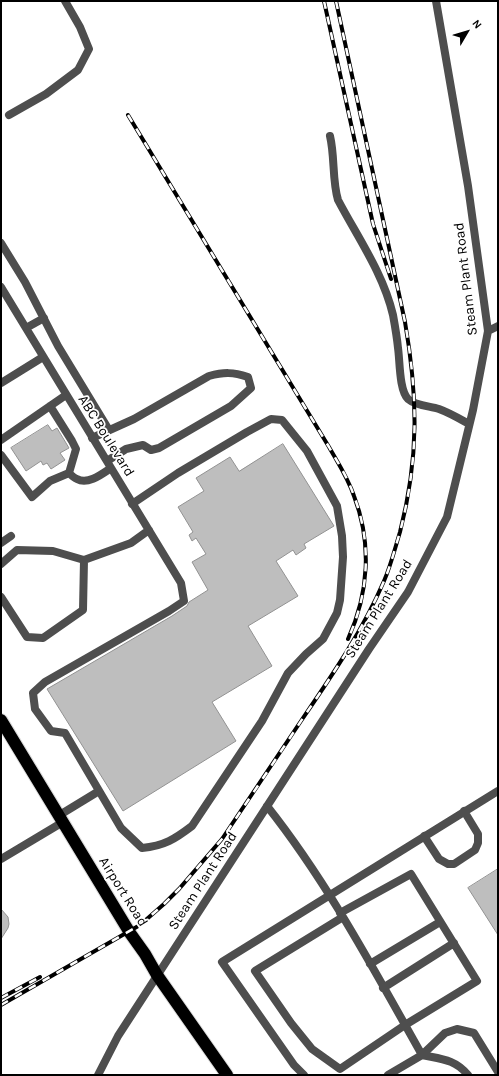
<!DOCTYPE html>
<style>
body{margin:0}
#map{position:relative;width:499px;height:1076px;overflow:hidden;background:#fff;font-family:Karla,sans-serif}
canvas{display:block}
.frame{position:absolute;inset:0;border:2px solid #000;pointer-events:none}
.north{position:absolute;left:447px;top:12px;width:40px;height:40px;-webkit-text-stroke:3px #fff;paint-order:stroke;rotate:52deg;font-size:11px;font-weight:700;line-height:16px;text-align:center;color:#000}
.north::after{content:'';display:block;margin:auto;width:14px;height:18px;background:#000;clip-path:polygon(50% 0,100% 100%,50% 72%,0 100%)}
</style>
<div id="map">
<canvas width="499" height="1076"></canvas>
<div class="frame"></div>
<div class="north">N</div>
</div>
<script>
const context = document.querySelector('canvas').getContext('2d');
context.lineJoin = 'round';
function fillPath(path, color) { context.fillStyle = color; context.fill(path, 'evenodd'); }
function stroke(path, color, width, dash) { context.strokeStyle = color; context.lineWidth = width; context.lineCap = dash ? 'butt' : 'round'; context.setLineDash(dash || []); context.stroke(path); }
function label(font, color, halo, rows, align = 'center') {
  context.font = font + ' Karla,sans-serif'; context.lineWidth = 3.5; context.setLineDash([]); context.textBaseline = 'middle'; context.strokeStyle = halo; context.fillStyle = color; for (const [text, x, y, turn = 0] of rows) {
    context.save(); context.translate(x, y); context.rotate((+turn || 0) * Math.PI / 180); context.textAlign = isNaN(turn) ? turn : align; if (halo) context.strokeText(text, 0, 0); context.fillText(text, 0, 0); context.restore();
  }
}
const building = new Path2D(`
 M48,425L52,431L57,428L69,448L60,453L65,460L51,469L47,463L43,465L41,461L26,471L11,448Z
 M283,444L334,526L304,544L306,548L296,555L293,550L276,561L298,596L248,626L272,666L212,702L236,741L123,811L47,689L172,616L187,606L189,602L208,590L192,562L206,554L196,538L192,541L189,535L193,532L178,507L204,491L196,478L230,457L239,471Z
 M498,869V935L468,888Z
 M1,909L8,917L9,924L8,928L1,939Z`);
fillPath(building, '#bebebe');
stroke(building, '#929292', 1);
const highway = new Path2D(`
 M1,720L130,933L145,954L157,975L227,1075`);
stroke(highway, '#dbdbdb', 14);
stroke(new Path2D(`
 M9,115L46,94L78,70L89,49L80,27L65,1
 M330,136C335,157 332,180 338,200C358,238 383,273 393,315C395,326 397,337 398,348C400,361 399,390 408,399C416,406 430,406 439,409C450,413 460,419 469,424
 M1,243L25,282L58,346L109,430
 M1,287L181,583L184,601L169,611L45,682L33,693L35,709L51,731L65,733L121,828L142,848C164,846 175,839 192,826L262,721L288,673L306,654L323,639L337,613L340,600L343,557L342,536L337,506L307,451L282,420L271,419L247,432L178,473L132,504
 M26,328L44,318
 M488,331L498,326
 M1,383L43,357
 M50,406L72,441L76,449L69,473
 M92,438L134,419L209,376C224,372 233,372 248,377L251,388L231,406L159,448L151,450L143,445L126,449L107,461
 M1,440L66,395
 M1,455L32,497L50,481L69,473C71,475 74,478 77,479C88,485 102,474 111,468
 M1,543L11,536
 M1,564L17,550L53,551L84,560L131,543L149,530
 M1,597L27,637L43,638L83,610L84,560
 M267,806C328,883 374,970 422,1055C441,1059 455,1059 468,1075
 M58,816L99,791
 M424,836L439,859L448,864H454L475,850L478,843V834L464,811
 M1,859L63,822
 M340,913L411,874L477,981L405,1025L340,1069L312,1049L291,1023L255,971L343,917
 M370,964L440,922
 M383,988L454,943
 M98,1075L118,1036L369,649L408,592L447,517L473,410L488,331L468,186L436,1
 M304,1075L294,1065L222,962L498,791
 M388,1075L422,1055L445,1033L457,1029L474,1033L498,1072`), '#4e4e4e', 8);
stroke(highway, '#000', 12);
const rail = new Path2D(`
 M324,1L373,224L391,279
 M128,115L329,447C338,463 348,478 354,496C372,543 369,593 348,639
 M1,998L40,977
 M1,1005L140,925L164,904L179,889L222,839C249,799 276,759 303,718C333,674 363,630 384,581C391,565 395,548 400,532C419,458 418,397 405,322L336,1`);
stroke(rail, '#000', 4);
stroke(rail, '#fff', 2.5, [8]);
label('14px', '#000', '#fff', [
 ["Steam Plant Road",466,279,-97],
 ["ABC Boulevard",106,436,58],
 ["Steam Plant Road",379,609,-58],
 ["Steam Plant Road",203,881,-57],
 ["Airport Road",123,892,58]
]);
</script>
